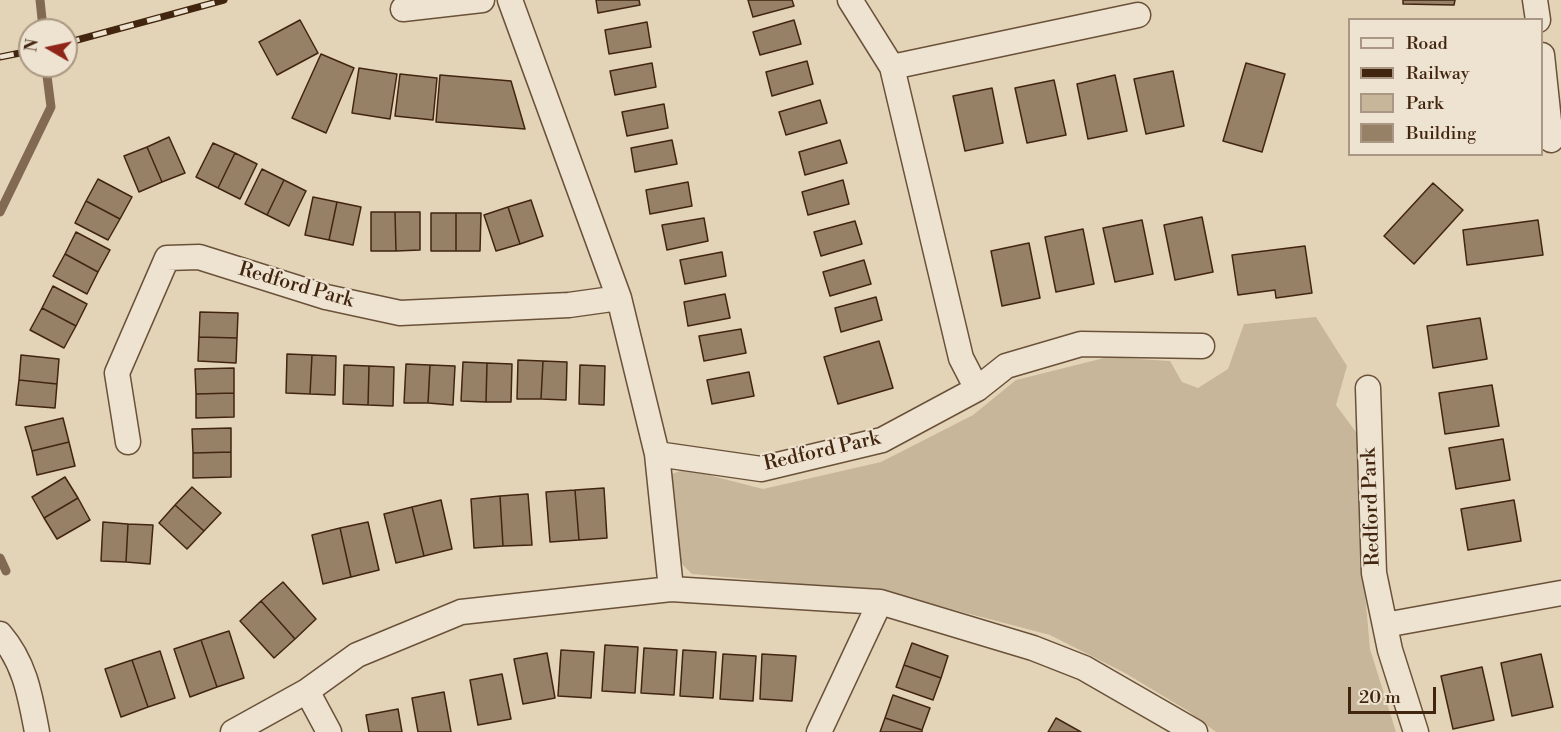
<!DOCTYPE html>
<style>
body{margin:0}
#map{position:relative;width:1561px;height:732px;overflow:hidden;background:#e4d4b7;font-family:"Libre Bodoni",serif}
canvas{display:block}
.legend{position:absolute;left:1348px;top:18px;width:195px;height:138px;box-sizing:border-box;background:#ede3d0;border:2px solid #a99783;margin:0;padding:8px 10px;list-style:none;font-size:18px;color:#42250f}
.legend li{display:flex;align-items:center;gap:12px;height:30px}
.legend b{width:30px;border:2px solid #a99783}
.north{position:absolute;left:18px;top:18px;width:60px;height:60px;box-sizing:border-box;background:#ede3d0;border:2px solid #a99783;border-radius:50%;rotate:279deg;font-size:16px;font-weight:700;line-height:24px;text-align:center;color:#42250f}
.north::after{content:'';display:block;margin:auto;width:21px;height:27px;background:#8f2418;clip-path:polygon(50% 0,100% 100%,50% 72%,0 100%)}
.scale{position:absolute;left:1348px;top:687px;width:88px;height:27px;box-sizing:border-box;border:3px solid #42250f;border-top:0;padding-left:8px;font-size:18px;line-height:21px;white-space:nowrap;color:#42250f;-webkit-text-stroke:4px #ede3d0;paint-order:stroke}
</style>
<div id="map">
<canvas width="1561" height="732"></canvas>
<ul class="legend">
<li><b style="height:8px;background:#ede3d0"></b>Road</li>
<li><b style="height:8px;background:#42250f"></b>Railway</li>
<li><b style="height:16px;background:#c8b69a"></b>Park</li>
<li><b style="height:16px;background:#968066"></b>Building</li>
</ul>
<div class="north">N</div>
<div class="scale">20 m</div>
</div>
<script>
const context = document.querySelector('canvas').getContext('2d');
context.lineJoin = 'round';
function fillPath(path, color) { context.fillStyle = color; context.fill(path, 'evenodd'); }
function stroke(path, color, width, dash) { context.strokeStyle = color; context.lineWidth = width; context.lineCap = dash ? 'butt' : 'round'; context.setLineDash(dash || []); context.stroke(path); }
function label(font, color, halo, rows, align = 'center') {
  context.font = font + ' "Libre Bodoni",serif'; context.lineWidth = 4.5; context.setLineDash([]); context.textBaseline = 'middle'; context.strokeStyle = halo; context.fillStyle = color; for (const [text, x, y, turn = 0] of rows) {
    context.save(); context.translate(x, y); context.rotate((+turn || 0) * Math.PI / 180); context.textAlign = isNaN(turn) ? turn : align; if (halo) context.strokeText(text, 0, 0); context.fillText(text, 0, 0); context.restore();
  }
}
fillPath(new Path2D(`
 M1316,317L1347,366L1336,405L1364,443L1360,537L1370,649L1396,732H1216L1188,711L1125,673L1050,635L886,592L692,574L681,563L672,474L685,469L763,489L881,462L973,415L1016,380L1108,357L1170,361L1182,382L1198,388L1228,369L1244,324Z`), '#c8b69a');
stroke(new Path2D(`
 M40,0L43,28
 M0,212L51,107L46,68
 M0,558L6,571`), '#826a52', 9);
const building = new Path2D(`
 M596,0H639L640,5L598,13Z
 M748,0H792L794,6L753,17Z
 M1403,0H1455L1454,5L1403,4Z
 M300,20L318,53L277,75L259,42Z
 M794,20L801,44L760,55L753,32Z
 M647,22L651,47L609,54L605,30Z
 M321,54L354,68L326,133L292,118Z
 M807,61L813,84L772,96L766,72Z
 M652,63L656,87L615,95L610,71Z
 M1246,63L1285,74L1262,152L1223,141Z
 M359,68L397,74L390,119L352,113Z
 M1173,71L1184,126L1146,134L1134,79Z
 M400,74L437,78L433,120L395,116Z
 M440,75L511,81L525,129L436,122Z
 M1115,75L1127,131L1088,139L1077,84Z
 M1054,80L1066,135L1027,143L1015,88Z
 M992,88L1003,143L965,151L953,96Z
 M820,100L827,123L786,135L779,112Z
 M664,104L668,128L627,136L622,112Z
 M169,137L185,173L162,182L147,147Z
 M672,140L677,164L635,172L631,148Z
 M840,140L847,163L805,175L799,152Z
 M213,143L235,153L218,188L196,177Z
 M147,147L162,182L139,192L124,156Z
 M235,153L257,164L240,199L218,188Z
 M262,169L284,180L267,215L245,204Z
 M98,179L132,197L120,219L86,201Z
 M284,180L306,191L289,226L267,215Z
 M843,180L849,204L808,215L802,192Z
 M688,182L692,206L650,214L646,190Z
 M1433,183L1463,210L1414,264L1384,236Z
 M313,197L337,202L329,240L305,235Z
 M531,200L543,236L520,244L508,207Z
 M86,201L120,219L108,240L75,223Z
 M337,202L361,207L353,245L329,240Z
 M508,207L520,244L496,251L484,215Z
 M371,212H395L396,251H371Z
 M395,212H420V250L396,251Z
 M431,213H456V251H431Z
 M456,213H481L480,251H456Z
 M1202,217L1213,272L1175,280L1164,225Z
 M704,218L708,241L667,250L662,225Z
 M1142,220L1153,274L1115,282L1103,228Z
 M1538,220L1543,255L1467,265L1463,230Z
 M855,221L862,244L821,256L814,232Z
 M1083,229L1094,284L1056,292L1045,237Z
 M76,232L110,250L98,272L65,254Z
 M1029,243L1040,298L1002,306L991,251Z
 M1305,246L1312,293L1276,298L1275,290L1238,295L1232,255Z
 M722,252L726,276L685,284L680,260Z
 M65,254L98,272L87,294L53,276Z
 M864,260L871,284L830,296L823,272Z
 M53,286L87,304L76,326L42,308Z
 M725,294L730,318L688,326L684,302Z
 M876,297L882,320L841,332L835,308Z
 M42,308L76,326L64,348L30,330Z
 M200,312L238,313L237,338L199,337Z
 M1480,318L1487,359L1433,368L1427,326Z
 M741,329L746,353L704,361L699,336Z
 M199,337L237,338L236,363L198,361Z
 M879,341L893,388L838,404L824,357Z
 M287,354L312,355L310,394L286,393Z
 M21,355L59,359L57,384L19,380Z
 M312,355L336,356L335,395L310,394Z
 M518,360L543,361L541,399H517Z
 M543,361L567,362L566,400L541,399Z
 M463,362L487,363L486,402L461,401Z
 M487,363L512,364L511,402H486Z
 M406,364L430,365L428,403H404Z
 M344,365L369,366L368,405L343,404Z
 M430,365L455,366L453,405L428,403Z
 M580,365L605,366L604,405L579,404Z
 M369,366L394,367L393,406L368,405Z
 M234,368V393L196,394L195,369Z
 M749,372L754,396L712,404L707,380Z
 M19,380L57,384L55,408L16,405Z
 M1492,385L1499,426L1445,434L1439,393Z
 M234,393V417L196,418V394Z
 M63,418L69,442L32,451L25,427Z
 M231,428V452L193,453L192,429Z
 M1503,439L1510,480L1456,489L1449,448Z
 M69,442L75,466L37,475L32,451Z
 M231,452V477L193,478V453Z
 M65,477L78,498L44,518L32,497Z
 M192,487L221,513L204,531L175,505Z
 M604,488L607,538L579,540L575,490Z
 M575,490L579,540L550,542L546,492Z
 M528,494L532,545L503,546L500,496Z
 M500,496L503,546L474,548L471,499Z
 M78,498L90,520L57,539L44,518Z
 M441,500L452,549L424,556L412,507Z
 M1514,500L1521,541L1468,550L1461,509Z
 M175,505L204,531L187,549L159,523Z
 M412,507L424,556L396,563L384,514Z
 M103,522L128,524L126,562L101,561Z
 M368,522L379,570L351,577L340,528Z
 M128,524L153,525L150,564L126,562Z
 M340,528L351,577L323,584L312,535Z
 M283,582L316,619L295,639L261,601Z
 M261,601L295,639L274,658L240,621Z
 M229,631L244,678L217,687L201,640Z
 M201,640L217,687L190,697L174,649Z
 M912,643L948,656L941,678L904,665Z
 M605,645L638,647L635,693L602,691Z
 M644,648L677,650L674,695L641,693Z
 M561,650L594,652L591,698L558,696Z
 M683,650L716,652L713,698L680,696Z
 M160,651L175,698L148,707L132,660Z
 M547,653L555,698L523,704L514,659Z
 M723,654L756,656L753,701L720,699Z
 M762,654L796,656L792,701L760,699Z
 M1541,654L1553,707L1512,716L1501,663Z
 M132,660L148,707L121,717L105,669Z
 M904,665L941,678L933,700L896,687Z
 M1482,667L1494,720L1453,729L1441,676Z
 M502,674L511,719L478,725L470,680Z
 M444,692L451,732H418L412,698Z
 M893,695L930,708L922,730L885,718Z
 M398,709L402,732H369L366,715Z
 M885,718L922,730V732H880Z
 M1056,718L1081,732H1048Z`);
fillPath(building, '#968066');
stroke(building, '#42250f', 1.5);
const minor = new Path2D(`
 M510,0L619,298L657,454L671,589
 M1535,0L1538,20
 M403,9L482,0
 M1542,55L1551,140
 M892,67L1138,15
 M1368,388L1374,573L1390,650L1416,732
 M977,389L1006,366L1081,344L1202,346
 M128,442L117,373L167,258L199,257L326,297L400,313L569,305L619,298
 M657,454L761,469L882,440L977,389L961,358L892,67L850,0
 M1385,625L1561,593
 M0,634C25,663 30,695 37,732
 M307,691L329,732
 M233,732L307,691L357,655L461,612L671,589L880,602L1033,648L1084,668L1195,732
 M819,732L880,602`);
stroke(minor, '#6a5139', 27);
stroke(minor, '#ede3d0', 24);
const rail = new Path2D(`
 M66,43L224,0
 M0,57L30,51`);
stroke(rail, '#42250f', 7);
stroke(rail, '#ede3d0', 4.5, [14]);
label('20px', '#42250f', '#ede3d0', [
 ["Redford Park",296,286,16],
 ["Redford Park",822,452,-13],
 ["Redford Park",1372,507,-92]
]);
</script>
